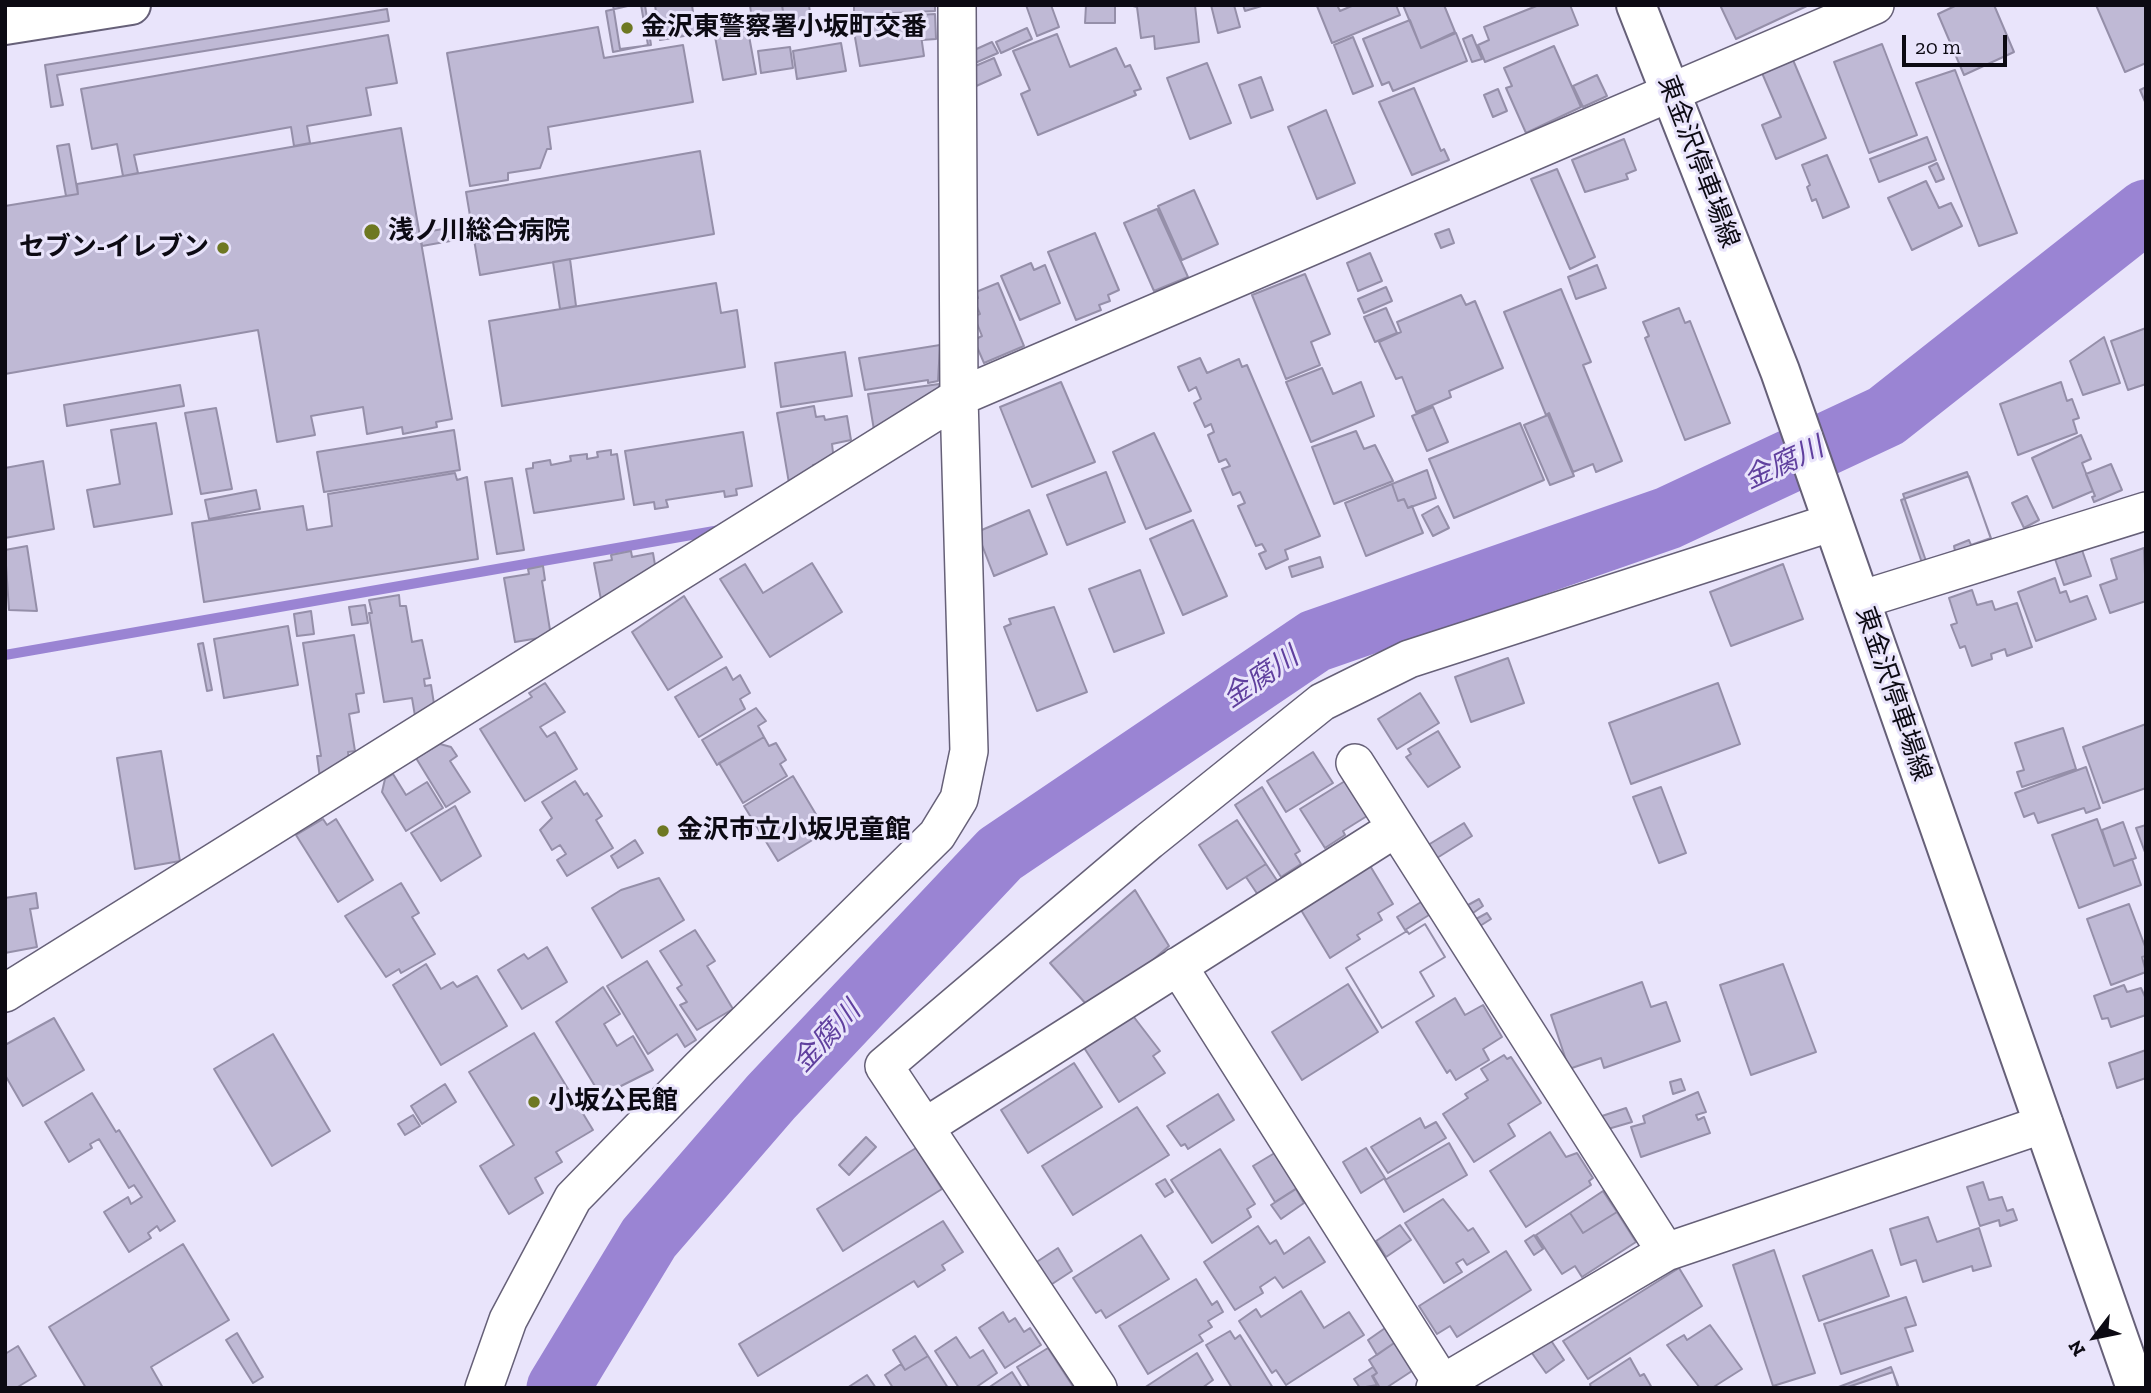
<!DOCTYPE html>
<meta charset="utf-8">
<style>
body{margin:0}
#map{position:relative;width:2151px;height:1393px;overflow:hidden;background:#e9e4fb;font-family:"Zilla Slab",serif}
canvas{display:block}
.frame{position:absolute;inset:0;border:7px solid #0c0a13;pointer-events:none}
.north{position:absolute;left:2060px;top:1302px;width:70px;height:70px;-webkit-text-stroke:5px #e9e4fb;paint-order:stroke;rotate:238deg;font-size:19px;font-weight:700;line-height:28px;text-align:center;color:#0c0a13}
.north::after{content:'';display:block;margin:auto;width:24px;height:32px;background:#0c0a13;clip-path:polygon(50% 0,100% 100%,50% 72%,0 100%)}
.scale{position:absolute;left:1902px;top:35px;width:105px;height:32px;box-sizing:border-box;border:4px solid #0c0a13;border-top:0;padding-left:9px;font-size:21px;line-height:24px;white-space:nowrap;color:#0c0a13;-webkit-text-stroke:5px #e9e4fb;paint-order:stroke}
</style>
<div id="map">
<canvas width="2151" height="1393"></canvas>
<div class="frame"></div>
<div class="north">N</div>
<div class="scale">20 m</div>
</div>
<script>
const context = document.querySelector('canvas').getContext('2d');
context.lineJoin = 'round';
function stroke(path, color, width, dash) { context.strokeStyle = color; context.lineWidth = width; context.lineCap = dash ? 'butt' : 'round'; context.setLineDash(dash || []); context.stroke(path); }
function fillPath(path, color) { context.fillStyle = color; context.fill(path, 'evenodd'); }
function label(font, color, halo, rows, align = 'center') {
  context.font = font + ' "Zilla Slab","Noto Sans JP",serif'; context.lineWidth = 6; context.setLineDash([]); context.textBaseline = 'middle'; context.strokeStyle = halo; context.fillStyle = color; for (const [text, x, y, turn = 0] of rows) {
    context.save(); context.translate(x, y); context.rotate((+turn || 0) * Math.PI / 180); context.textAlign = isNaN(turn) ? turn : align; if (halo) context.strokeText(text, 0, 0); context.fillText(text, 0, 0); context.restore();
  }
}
stroke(new Path2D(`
 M5,655L720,530`), '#9a84d3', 10);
stroke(new Path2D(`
 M558,1388L649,1238L771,1097L1000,854L1315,641L1668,518L1886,416L2146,211`), '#9a84d3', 63);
const building = new Path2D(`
 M613,5H645L651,45L620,49Z
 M632,5H641L648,45L613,52L606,11Z
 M655,5H692L696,34L660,40Z
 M750,5H782L786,32L754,37Z
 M782,5H809L811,21L785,24Z
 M854,5H935V11L854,15Z
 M1026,5H1051L1059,27L1037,36Z
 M1086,5H1115V23H1085Z
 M1129,5H1195L1199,42L1155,49L1154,36L1141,38L1137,7Z
 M1211,5H1234L1240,27L1218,33Z
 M1243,5H1265L1245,11Z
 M1337,5L1340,11L1354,5H1396L1400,15L1332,43L1317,6Z
 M1403,5H1444L1455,32L1421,48Z
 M1539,5H1570L1578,25L1485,62L1478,45L1489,40L1484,27Z
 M1720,5H1809L1736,39Z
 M1957,5H1994L2014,52L1964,75L1938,14Z
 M2096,5H2146V63L2125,72Z
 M387,9L389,21L57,75L63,105L51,107L45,65Z
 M935,14L936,39L922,40L918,15Z
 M918,15L924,56L860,66L853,26Z
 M1410,20L1421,48L1456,33L1467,61L1393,91L1389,82L1382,85L1363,39Z
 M747,25L756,74L723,80L714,31Z
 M598,27L604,58L683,45L693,102L548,127L551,149H547L540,168L508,173V180L470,186L447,53Z
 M1027,28L1032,39L1001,53L996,42Z
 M1057,34L1070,67L1116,48L1125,67L1130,65L1141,89L1134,91L1136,95L1038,135L1021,94L1030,90L1013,51Z
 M388,35L397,83L366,88L371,115L307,126L310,143L294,146L291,127L134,155L138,173L123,176L117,144L92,149L81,89Z
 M1472,35L1482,59L1472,62L1463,39Z
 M1353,37L1373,86L1353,94L1334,45Z
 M992,42L998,53L968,66L963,55Z
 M841,43L846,71L797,79L793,51Z
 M1882,44L1917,135L1869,153L1834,62Z
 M1554,46L1581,107L1526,133L1506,88L1512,86L1504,68Z
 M790,47L793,68L761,73L758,51Z
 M994,58L1001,75L974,87L966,70Z
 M1793,60L1826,138L1776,159L1762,125L1781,117L1762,73Z
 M1207,63L1231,123L1190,139L1167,78Z
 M1955,70L2017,233L1979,246L1916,83Z
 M1597,75L1607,96L1583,107L1573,86Z
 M1261,77L1273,110L1251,118L1239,85Z
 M2146,87V104L2140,90Z
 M1414,88L1441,151L1444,149L1449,160L1412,175L1379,102Z
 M1498,89L1507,111L1493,117L1484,95Z
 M1326,110L1355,183L1317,199L1288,127Z
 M401,128L452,419L436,422L437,427L403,434L402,427L367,434L363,407L311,416L315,435L277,442L258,330L5,374V206L78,194L77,184Z
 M1927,137L1936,160L1879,182L1870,159Z
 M1624,139L1636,170L1626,174L1628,179L1585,192L1572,160Z
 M69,144L78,194L66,196L57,146Z
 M700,151L714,234L480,275L466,192Z
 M1827,155L1849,207L1823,218L1816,199L1812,201L1807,187L1810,185L1802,165Z
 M1937,163L1944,179L1936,182L1929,167Z
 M1557,169L1595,257L1570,269L1531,179Z
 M1926,181L1939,208L1951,203L1962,226L1912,250L1888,198Z
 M1194,190L1218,244L1182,260L1158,206Z
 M1157,209L1188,277L1154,291L1124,223Z
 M471,224L473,237L422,246L420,233Z
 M1449,229L1454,243L1441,248L1435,234Z
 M1095,233L1119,290L1108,295L1110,301L1099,305L1101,310L1076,320L1048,252Z
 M1370,253L1382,281L1358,291L1347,263Z
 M570,259L576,306L560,309L553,262Z
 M1031,263L1034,270L1045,265L1060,303L1020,320L1001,276Z
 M1597,265L1606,288L1576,299L1568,277Z
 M1305,274L1330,334L1311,342L1320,365L1286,379L1252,295Z
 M716,283L721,313L737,310L745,367L502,406L489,321Z
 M998,283L1024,346L984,363L974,340L982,336L974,316L980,314L974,300L978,298L976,292Z
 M1386,287L1392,301L1364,313L1358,299Z
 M1561,289L1591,362L1583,365L1622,461L1596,472L1593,464L1573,472L1549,413L1546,415L1504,312Z
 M1461,295L1466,305L1475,301L1503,368L1449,391L1451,397L1416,412L1402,377L1396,379L1379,342L1401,332L1397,322Z
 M1386,308L1397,333L1375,342L1364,317Z
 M1679,308L1685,323L1690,321L1730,423L1685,440L1645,338L1649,336L1643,322Z
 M2146,328V384L2128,390L2111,341Z
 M2104,337L2120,383L2083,395L2070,361Z
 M940,345L938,381L928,383V380L865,390L859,358Z
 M845,352L852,396L781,407L775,363Z
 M1200,358L1207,373L1239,359L1242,367L1247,365L1320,536L1285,550L1288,559L1266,569L1259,554L1266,551L1262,544L1256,546L1238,506L1245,503L1240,492L1233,495L1222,469L1230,466L1226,459L1219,462L1208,435L1214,432L1211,424L1205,427L1194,403L1201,399L1196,387L1189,391L1178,367Z
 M1322,368L1333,394L1361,382L1374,416L1311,442L1286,382Z
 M1061,382L1095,462L1032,487L1000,407Z
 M2061,382L2067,401L2072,399L2079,418L2073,420L2077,433L2018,455L2000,404Z
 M939,384L938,400L875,436L868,394Z
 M180,385L184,406L67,426L64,405Z
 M814,406L816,417L824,416L825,420L847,416L851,440L832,444L834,461L813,465L814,476L789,483L777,413Z
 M1433,407L1448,442L1427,451L1412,416Z
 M216,408L232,489L201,494L185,413Z
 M1548,415L1574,476L1550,485L1524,425Z
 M156,423L172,514L94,527L87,490L120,484L111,430Z
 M1520,423L1544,480L1454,518L1429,459Z
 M454,430L460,470L324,492L317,452Z
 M1356,431L1364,449L1375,445L1393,481L1334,504L1312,447Z
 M743,432L752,486L736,489L737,495L725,497L724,491L666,500L668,507L655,509L654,502L634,505L625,451Z
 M1154,433L1191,511L1146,529L1113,452Z
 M2081,435L2091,459L2082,463L2093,491L2053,508L2032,458Z
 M611,450V455L617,454L624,499L534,513L526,469L533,468V463L550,460L551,465L571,461L570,456L587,454V459L598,457L597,452Z
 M43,461L54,529L5,538V468Z
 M2111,464L2122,490L2094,502L2092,497L2095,496L2086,474Z
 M1427,470L1436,498L1408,508L1404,499L1398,501L1392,484Z
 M1106,472L1125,522L1067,545L1047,495Z
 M1967,472L1991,538L1971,545L1969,540L1954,546L1955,551L1926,561L1903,494Z
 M455,473L457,480L467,477L478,559L204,602L192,523L303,506L307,530L332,526L328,494Z
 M1969,476L1992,542L1923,566L1901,500Z
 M512,478L524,550L497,554L485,482Z
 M1392,484L1398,501L1404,499L1408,508L1412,506L1423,533L1366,556L1345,503Z
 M256,490L260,509L209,519L205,500Z
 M2027,496L2039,520L2024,528L2012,503Z
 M1438,506L1449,528L1433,536L1422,515Z
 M1029,510L1047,554L994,576L977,532Z
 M1193,520L1227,596L1183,615L1150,539Z
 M27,546L37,611L9,610L5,550Z
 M2144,548L2146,601L2110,613L2100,585L2117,579L2111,559Z
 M2082,550L2091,576L2064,585L2055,559Z
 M631,551L632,557L653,553L657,577L602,605L594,563L612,560L611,555Z
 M1320,557L1323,567L1292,577L1289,567Z
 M812,563L842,612L770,657L720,579L745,564L763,593Z
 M1783,564L1803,619L1731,646L1710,592Z
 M543,566L545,580L542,581L551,636L515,642L504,578L529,574L528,569Z
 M1140,570L1164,633L1114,652L1089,589Z
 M2055,578L2060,593L2066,591L2070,602L2087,596L2096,619L2036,641L2018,592Z
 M1972,590L1977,605L1992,601L1995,610L2017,603L2032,647L2007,656L2005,649L1991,654L1992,659L1972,666L1965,646L1960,648L1951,625L1957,623L1949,598Z
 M399,595L400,606H406L412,642L422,640L430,678L424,679L425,686L431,685L435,710L416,722L412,698L384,702L369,613H372L369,600Z
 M684,596L722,657L668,690L632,632Z
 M365,605L368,623L352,625L349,607Z
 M1054,607L1087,692L1037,711L1004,627L1011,624L1009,619Z
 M311,611L314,634L297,636L294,614Z
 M288,626L298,685L224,698L214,639Z
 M354,635L364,693L356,694L359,712L349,714L355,751L348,752L349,761L320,778L317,756H321L303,643Z
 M203,643L212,690L207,691L198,644Z
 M1508,658L1524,703L1471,722L1455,677Z
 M726,667L733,680L740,675L750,693L740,699L745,709L699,737L675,697Z
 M545,683L565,712L540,727L547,737L555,732L577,769L525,801L480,729L532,697L529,693Z
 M1718,683L1740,744L1631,784L1609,723Z
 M1420,693L1439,723L1397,749L1378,719Z
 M756,708L766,721L758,726L764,737L717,765L702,740Z
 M2146,724V788L2103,803L2083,747Z
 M2063,728L2076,769L2022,787L2017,772L2024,770L2015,743Z
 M1438,731L1460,767L1428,787L1406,757L1411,754L1408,749Z
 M764,737L769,746L776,743L786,760L780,764L787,776L743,803L719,763Z
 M440,744L451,747L457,756L450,761L470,792L446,807L416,758Z
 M161,751L180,861L135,869L117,758Z
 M1313,752L1333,783L1286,812L1267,781Z
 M2086,767L2100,808L2086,813L2084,808L2038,823L2034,813L2024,817L2015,793Z
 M393,774L406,795L427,782L443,808L406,831L382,792L385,779Z
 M793,776L817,816L810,820L819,836L778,861L744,806Z
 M575,781L584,795L587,793L602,816L596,820L613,848L567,876L557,860L566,854L560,845L552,850L540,830L552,818L542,802Z
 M1345,781L1367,816L1343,831L1345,835L1325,848L1300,809Z
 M1262,787L1300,851L1295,854L1301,864L1281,877L1235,805Z
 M1661,787L1686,853L1659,863L1633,797Z
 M455,806L481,856L441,881L411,833Z
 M323,819L327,825L336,819L373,880L338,902L296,835Z
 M2097,819L2114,866L2132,859L2141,885L2079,908L2052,835Z
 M1237,820L1266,864L1227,889L1199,845Z
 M2123,822L2136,858L2114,866L2102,830Z
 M1464,823L1472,836L1437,858L1428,845Z
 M2146,825V855L2136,828Z
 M635,840L643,853L618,868L611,856Z
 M1266,864L1278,882L1258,895L1246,877Z
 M1369,864L1393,904L1378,913L1382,920L1357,935L1360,939L1330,958L1298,905Z
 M659,878L684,920L622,958L592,908L621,890Z
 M401,883L419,913L412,917L435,954L401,973L399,969L386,977L345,916Z
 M1135,890L1169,946L1093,1012L1050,963Z
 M36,893L38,908L30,909L37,947L5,953V898Z
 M1479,899L1483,906L1473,913L1468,905Z
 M1421,902L1429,915L1405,930L1397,917Z
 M2129,904L2146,949V956L2142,957L2146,972L2111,985L2087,919Z
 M1487,913L1491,919L1480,926L1476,919Z
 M1425,924L1445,957L1420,972L1434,996L1382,1028L1346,968L1407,931L1409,934Z
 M1425,924L1445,957L1420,972L1434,996L1382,1028L1346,968L1407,931L1409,934Z
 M695,930L715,961L707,966L733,1009L697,1030L680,1005L687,1002L677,988L682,985L660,951Z
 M547,947L567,982L522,1009L498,970L524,954L528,959Z
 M647,961L696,1040L685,1047L677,1034L648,1054L607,986Z
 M426,964L441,989L453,982L457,987L477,976L507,1026L441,1065L393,985Z
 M1783,964L1816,1052L1751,1075L1720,985Z
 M1642,982L1651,1007L1666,1002L1680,1041L1604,1068L1601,1058L1569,1069L1551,1015Z
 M1348,984L1378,1032L1302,1080L1272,1032Z
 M2124,985L2127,992L2141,988L2146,999V1015L2111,1027L2108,1018L2102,1019L2094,996Z
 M603,987L620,1014L604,1024L617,1046L633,1036L653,1070L601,1096L556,1022Z
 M1455,998L1465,1015L1483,1005L1502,1037L1483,1049L1489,1060L1456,1080L1450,1070L1447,1073L1416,1022Z
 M1130,1012L1160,1051L1153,1056L1165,1073L1119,1102L1081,1043Z
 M54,1018L84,1070L23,1106L5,1075V1045Z
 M534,1033L593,1130L556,1152L562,1162L535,1178L543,1193L509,1214L480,1166L514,1145L469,1072Z
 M273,1034L330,1131L272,1166L214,1069Z
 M2146,1050V1078L2117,1088L2109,1063Z
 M1504,1055L1507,1059L1511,1057L1541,1103L1508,1124L1515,1136L1474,1162L1443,1114L1468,1098L1465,1094L1488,1080L1481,1069Z
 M1074,1063L1102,1107L1028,1153L1001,1110Z
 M1681,1079L1685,1090L1673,1094L1670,1082Z
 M445,1084L456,1102L422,1124L411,1106Z
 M1698,1092L1706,1112L1696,1115L1698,1120L1704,1117L1710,1133L1641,1157L1631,1127L1645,1123L1643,1116Z
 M92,1093L116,1132L119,1130L175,1221L160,1231L157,1226L148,1233L151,1238L129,1252L104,1212L128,1197L131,1204L142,1197L134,1185L129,1188L99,1139L90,1144L92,1148L69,1162L45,1122Z
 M1218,1094L1234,1120L1188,1149L1185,1144L1181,1146L1167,1126Z
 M611,1095L617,1106L608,1110L603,1099Z
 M1137,1107L1169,1155L1073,1215L1042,1166Z
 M1626,1108L1632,1122L1608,1129L1602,1116Z
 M413,1115L420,1126L405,1135L398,1124Z
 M1420,1118L1425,1128L1436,1122L1446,1138L1388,1173L1371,1147Z
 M1550,1132L1566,1157L1577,1153L1593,1178L1589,1181L1591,1185L1526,1227L1490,1171Z
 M866,1137L876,1147L849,1175L839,1165Z
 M1449,1143L1467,1175L1404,1212L1385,1180Z
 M916,1148L942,1189L843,1251L817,1209Z
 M1366,1148L1385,1178L1361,1193L1343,1162Z
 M1220,1149L1255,1204L1247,1209L1251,1217L1212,1243L1171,1180Z
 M1278,1151L1300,1186L1275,1202L1253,1166Z
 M1165,1179L1173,1192L1165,1197L1156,1184Z
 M1983,1182L1989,1200L2002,1197L2007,1211L2013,1209L2017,1220L2000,1226L1999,1220L1980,1226L1967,1187Z
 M1296,1189L1304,1203L1281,1219L1271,1205Z
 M1603,1191L1617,1212L1583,1233L1570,1213Z
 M1443,1199L1468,1231L1473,1228L1489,1252L1467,1265L1463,1259L1456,1263L1462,1272L1444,1283L1405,1223Z
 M1617,1212L1636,1242L1582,1277L1575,1266L1562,1274L1536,1235L1570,1213L1583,1233Z
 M1928,1217L1937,1242L1979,1228L1991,1266L1973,1271L1972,1266L1923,1282L1916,1260L1901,1265L1890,1229Z
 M943,1221L963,1252L942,1265L945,1270L918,1287L914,1281L758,1376L739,1344Z
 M1400,1225L1411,1240L1386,1257L1376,1241Z
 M1258,1226L1270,1244L1276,1240L1284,1254L1309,1237L1325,1262L1283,1288L1275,1277L1260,1287L1263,1293L1235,1310L1204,1262Z
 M1141,1235L1169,1279L1106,1318L1101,1310L1096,1313L1073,1278Z
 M1534,1235L1543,1249L1534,1255L1525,1241Z
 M183,1244L229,1320L151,1367L163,1388H86L49,1327Z
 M1058,1248L1072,1271L1049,1286L1035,1263Z
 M1774,1250L1815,1373L1773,1386L1733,1265Z
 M1872,1250L1889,1296L1819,1321L1803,1276Z
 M1506,1251L1531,1290L1457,1337L1450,1326L1437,1334L1419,1306Z
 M1679,1268L1702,1306L1588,1379L1563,1341Z
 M1196,1279L1212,1305L1217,1301L1223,1312L1208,1321L1212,1327L1199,1335L1203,1341L1148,1374L1119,1326Z
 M1301,1291L1324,1328L1349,1312L1364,1335L1286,1385L1276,1370L1272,1373L1239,1321L1256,1309L1261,1317Z
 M1906,1297L1916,1325L1905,1328L1913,1351L1841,1374L1824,1324Z
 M1003,1312L1009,1322L1015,1318L1024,1332L1030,1328L1041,1345L1005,1368L979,1328Z
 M1710,1325L1742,1369L1712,1388H1700L1667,1345L1684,1335L1687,1340Z
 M1388,1326L1397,1341L1377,1355L1368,1340Z
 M1230,1331L1235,1339L1240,1335L1273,1388H1232L1206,1345Z
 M237,1333L263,1377L253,1383L226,1340Z
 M1546,1333L1564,1360L1546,1373L1527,1346Z
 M915,1336L928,1356L905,1370L893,1350Z
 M956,1337L970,1358L983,1350L997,1373L975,1388H959L935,1351Z
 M1397,1341L1415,1369L1386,1388H1380L1373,1376L1377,1373L1369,1360Z
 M18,1346L36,1376L16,1388H5V1354Z
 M1048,1348L1074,1388H1030L1017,1367Z
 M1197,1353L1213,1380L1202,1388H1144Z
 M928,1356L948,1388H893L885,1375L901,1364L905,1370Z
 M1630,1358L1640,1376L1644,1374L1652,1388H1591L1590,1384Z
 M1373,1367L1377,1373L1372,1376L1377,1385L1360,1388L1354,1379Z
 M1891,1367L1899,1388H1836Z
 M1012,1372L1022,1388H988Z
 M1893,1372L1898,1388H1845Z
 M867,1375L876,1388H847Z`);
fillPath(building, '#bfb9d5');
stroke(building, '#958fa9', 2);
const street = new Path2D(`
 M1860,600L2146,511
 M1355,763L1666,1252
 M1178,966L1445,1388
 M5,993L959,397L1875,5
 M925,1127L1396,828
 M484,1388L508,1320L573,1198L700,1068L937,835L959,799L969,751L959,397L957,5
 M1098,1388L884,1066L1149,841L1322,702L1409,659L1833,522
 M1435,1388L1666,1252L2044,1124`);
const secondary = new Path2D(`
 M1636,5L1780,371L2136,1388`);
const highway = new Path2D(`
 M5,25L131,5`);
stroke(street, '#666078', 40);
stroke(secondary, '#666078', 42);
stroke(highway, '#666078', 42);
stroke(street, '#fff', 37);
stroke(secondary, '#fff', 38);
stroke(highway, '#fff', 38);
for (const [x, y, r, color] of [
 [627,28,7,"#6e7822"],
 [372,232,9,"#6e7822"],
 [223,248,7,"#6e7822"],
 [663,831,7,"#6e7822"],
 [534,1102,7,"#6e7822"]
]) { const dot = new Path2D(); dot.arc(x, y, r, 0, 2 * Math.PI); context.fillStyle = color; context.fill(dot); stroke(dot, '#e9e4fb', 2.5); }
label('bold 26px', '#0c0a13', '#e9e4fb', [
 ["金沢東警察署小坂町交番",641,28],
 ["浅ノ川総合病院",388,232],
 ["セブン-イレブン",209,248,"right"],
 ["金沢市立小坂児童館",677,831],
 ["小坂公民館",548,1102]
], 'left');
label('26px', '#0c0a13', '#e9e4fb', [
 ["東金沢停車場線",1698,162,69],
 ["東金沢停車場線",1893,694,71]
]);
label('italic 28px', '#60409e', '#e9e4fb', [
 ["金腐川",1784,464,-25],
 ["金腐川",1261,678,-34],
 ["金腐川",827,1037,-47]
]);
</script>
